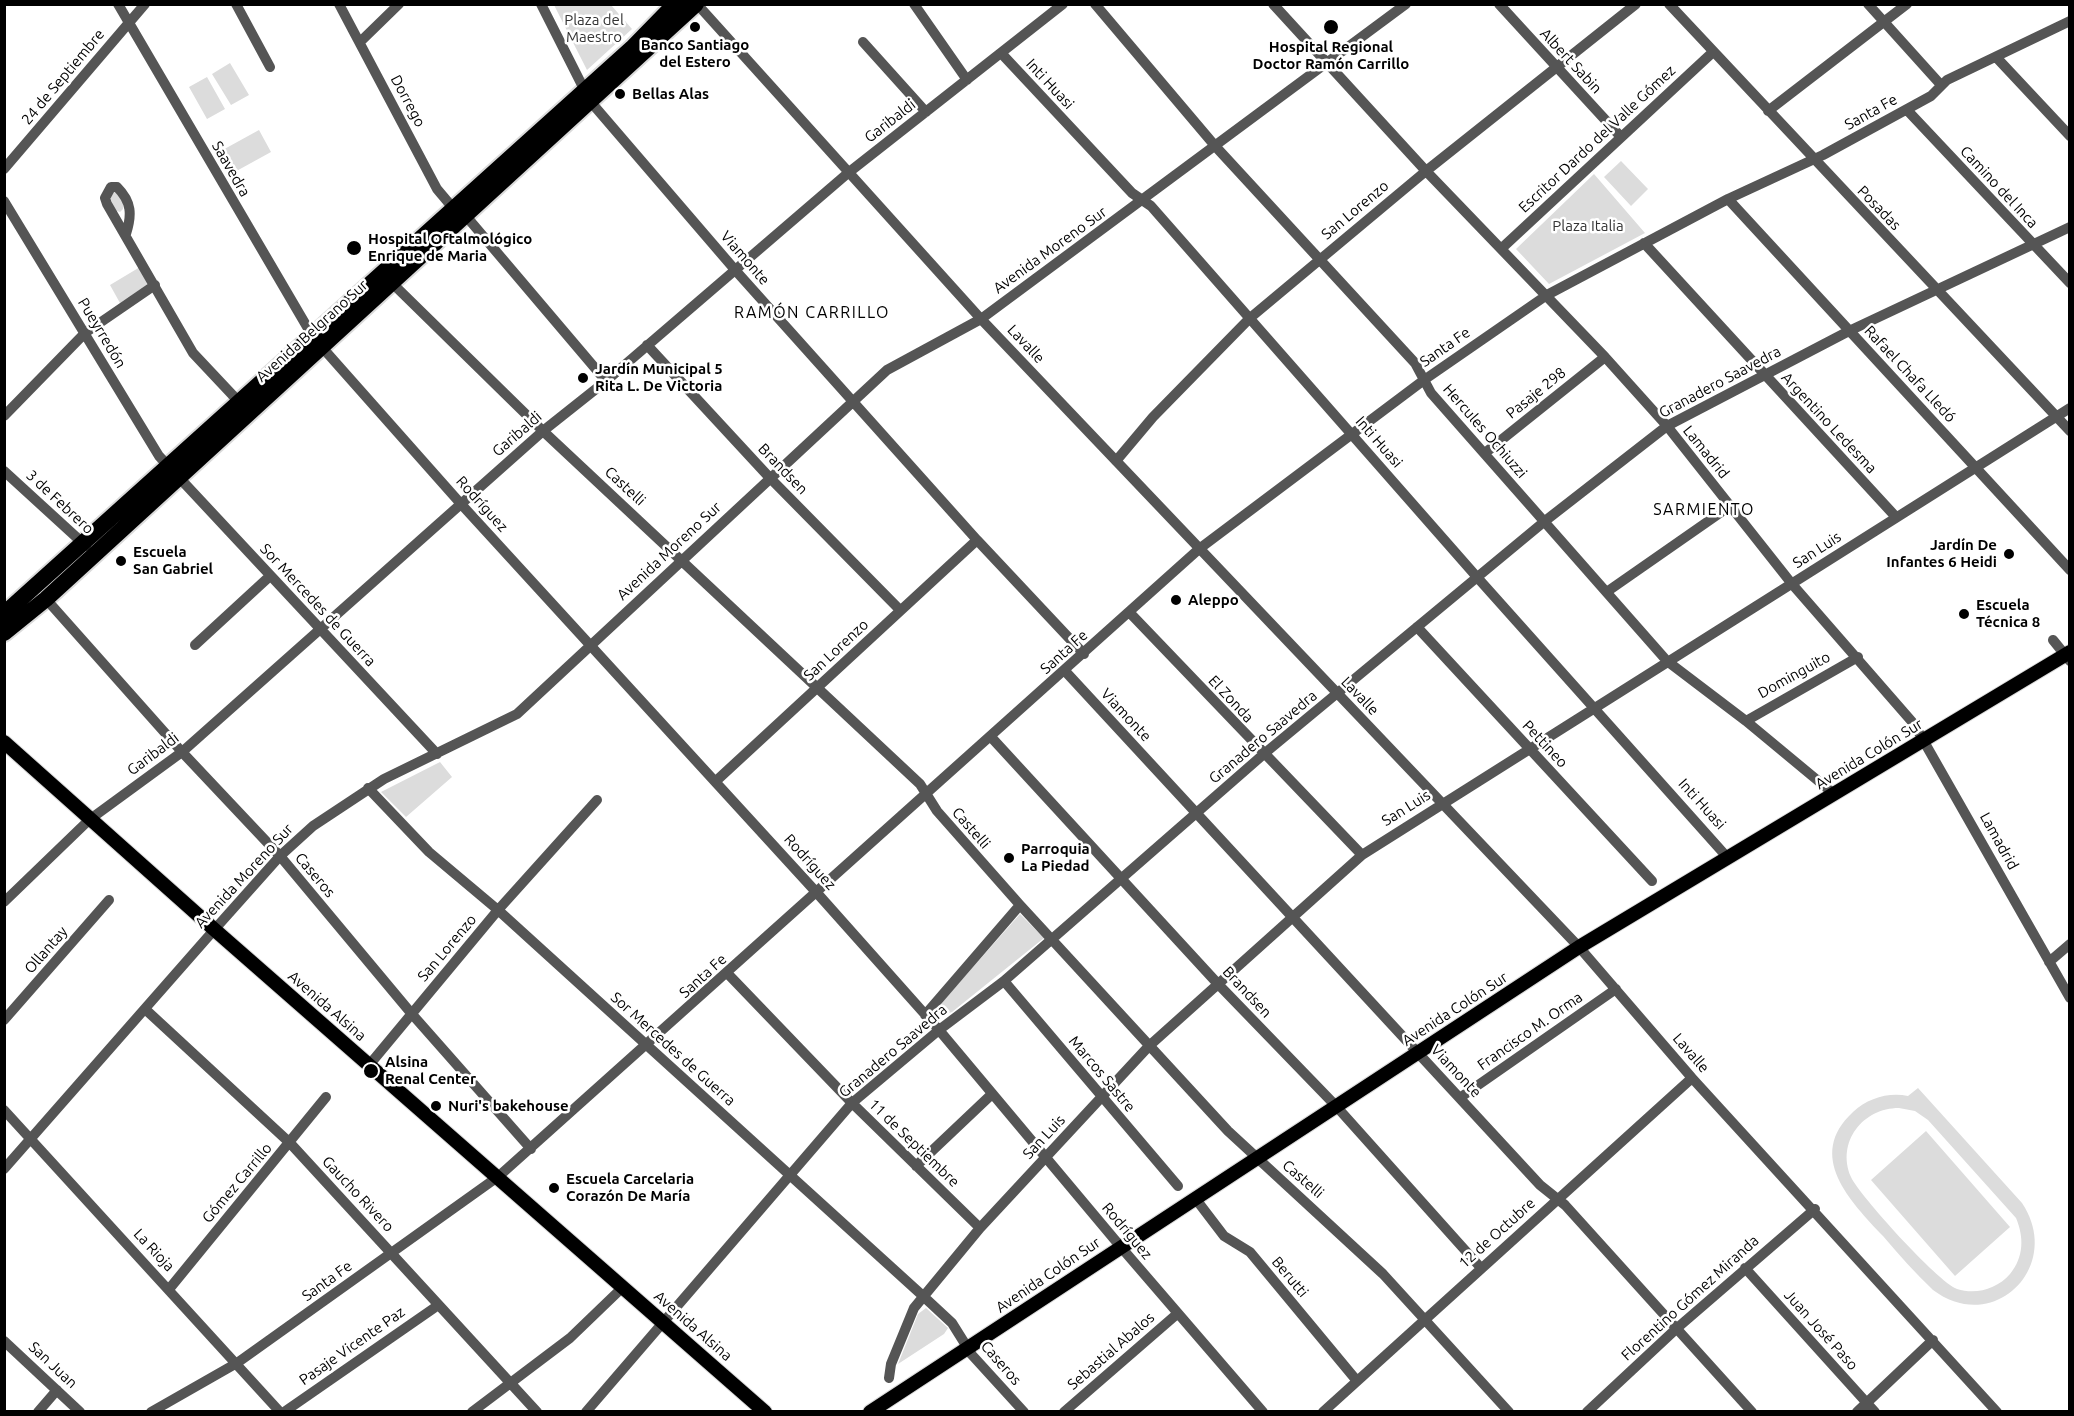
<!DOCTYPE html>
<meta charset="utf-8">
<style>
body{margin:0}
#map{position:relative;width:2074px;height:1416px;overflow:hidden;background:#fff;font-family:Ubuntu,sans-serif}
canvas{display:block}
.frame{position:absolute;inset:0;border:6px solid #000;pointer-events:none}
</style>
<div id="map">
<canvas width="2074" height="1416"></canvas>
<div class="frame"></div>
</div>
<script>
const context = document.querySelector('canvas').getContext('2d');
context.lineJoin = 'round';
function fillPath(path, color) { context.fillStyle = color; context.fill(path, 'evenodd'); }
function stroke(path, color, width, dash) { context.strokeStyle = color; context.lineWidth = width; context.lineCap = dash ? 'butt' : 'round'; context.setLineDash(dash || []); context.stroke(path); }
function label(font, color, halo, rows, align = 'center') {
  context.font = font + ' Ubuntu,sans-serif'; context.lineWidth = 5; context.setLineDash([]); context.textBaseline = 'middle'; context.strokeStyle = halo; context.fillStyle = color; for (const [text, x, y, turn = 0] of rows) {
    context.save(); context.translate(x, y); context.rotate((+turn || 0) * Math.PI / 180); context.textAlign = isNaN(turn) ? turn : align; if (halo) context.strokeText(text, 0, 0); context.fillText(text, 0, 0); context.restore();
  }
}
fillPath(new Path2D(`
 M554,5H611L632,29L587,70Z
 M230,63L249,95L231,105L212,74Z
 M207,77L225,109L207,119L189,87Z
 M259,130L271,152L231,174L219,152Z
 M1621,161L1648,189L1631,206L1604,177Z
 M1594,174L1645,233L1549,284L1516,249Z
 M116,191L123,199V209L120,212L114,210L110,196L112,192Z
 M140,267L150,285L120,303L110,285Z
 M440,762L452,777L406,817L381,792Z
 M1020,914L1044,938L952,1012L941,1016L937,1013L943,1001Z
 M1918,1088L2022,1203C2064,1266 1994,1336 1933,1290C1915,1273 1899,1255 1883,1236C1851,1202 1805,1156 1853,1112C1868,1098 1889,1092 1908,1096ZM1899,1108L1915,1111L1928,1120L2016,1218C2024,1237 2024,1257 2010,1274C1997,1289 1976,1295 1957,1289C1938,1282 1859,1195 1851,1177C1836,1142 1863,1108 1899,1108Z
 M1926,1131L2010,1227L1955,1276L1871,1180Z
 M926,1308L948,1328L944,1334L898,1364L918,1314Z`), '#dcdcdc');
const major = new Path2D(`
 M4,742L216,931L765,1412
 M870,1412L1579,947L2070,652`);
const highway = new Path2D(`
 M4,614L632,48L675,4
 M4,633L46,599L696,4`);
stroke(major, '#dbdbdb', 16);
stroke(highway, '#dbdbdb', 20);
stroke(new Path2D(`
 M118,4L313,337L461,504L817,893L939,1030L1120,1246L1263,1412
 M236,4L270,67
 M339,4L437,189L453,208
 M541,4L590,101L736,271L977,540L1084,654
 M697,4L981,319L1579,947L1692,1078L1997,1412
 M914,4L967,80
 M1095,4L1216,147L1415,363L1431,393L1667,661L1746,721L1834,794
 M1273,4L1426,171L1605,357L1667,426L1792,584L1914,724L2070,998
 M1499,4L1621,137
 M1669,4L2070,431
 M1868,4L1941,85
 M360,42L399,4
 M863,42L926,112
 M1001,53L1132,193L1151,206L1476,576L1727,857
 M1996,57L2070,136
 M1907,110L2070,283
 M1768,111L1907,4
 M4,169L145,4
 M1728,199L2070,570
 M4,201L159,456L437,754
 M466,216L606,381
 M126,234C132,215 132,202 117,187H111L105,198L107,204L193,353L240,403
 M1644,243L1895,516
 M1502,248L1713,52
 M392,283L543,431L920,784L937,811L1020,905L1228,1131L1383,1274L1509,1412
 M647,345L769,477L900,610
 M4,416L85,333L155,285
 M1485,453L1605,357
 M1116,461L1153,417L1250,318L1426,171L1636,4
 M4,471L86,546
 M1608,591L1730,506
 M46,599L182,752L280,856L411,1013L531,1149
 M1130,613L1362,855
 M1417,627L1652,881
 M2053,640L2070,661
 M195,645L270,576
 M1065,671L1540,1185L1565,1205L1752,1412
 M1746,721L1858,657
 M991,737L1218,984L1336,1106L1481,1268
 M716,781L977,540
 M368,788L429,852L498,910L923,1296L952,1323L972,1355L1024,1412
 M4,902L89,820L182,752L543,431L606,381L848,173L1063,4
 M2049,962L2070,944
 M728,974L852,1103L980,1228
 M1004,981L1178,1186
 M145,1009L290,1143L537,1412
 M925,1015L1020,905
 M4,1020L109,900
 M370,1064L498,910L597,800
 M1461,1097L1616,989
 M4,1110L280,1412
 M916,1166L992,1094
 M4,1169L214,930L280,856L313,826L384,779L517,714L887,370L981,319L1406,4
 M1195,1198L1224,1236L1250,1252L1357,1381
 M1745,1268L1875,1412
 M170,1288L326,1097
 M4,1341L80,1412
 M889,1378L891,1364L914,1308L980,1228L1149,1046L1362,855L2070,408
 M38,1412L57,1390
 M151,1412L237,1363L499,1176L1199,549L1424,380L1547,295L1728,199L1823,155L1931,96L1947,80L2070,21
 M284,1412L437,1306
 M472,1412L570,1338L623,1287
 M586,1412L852,1103L939,1030L1004,981L1265,753L1545,521L1667,426L1849,331L2070,227
 M1064,1412L1177,1314
 M1323,1412L1692,1078
 M1587,1412L1676,1329L1815,1209
 M1857,1412L1933,1340`), '#555', 10);
stroke(major, '#000', 14);
stroke(highway, '#000', 16);
for (const [x, y, r, color] of [
 [695,27,6,"#000"],
 [1331,27,8,"#000"],
 [620,94,6,"#000"],
 [354,248,8,"#000"],
 [583,378,6,"#000"],
 [2009,554,6,"#000"],
 [121,561,6,"#000"],
 [1176,600,6,"#000"],
 [1964,614,6,"#000"],
 [1009,858,6,"#000"],
 [371,1071,8,"#000"],
 [436,1106,6,"#000"],
 [554,1188,6,"#000"]
]) { const dot = new Path2D(); dot.arc(x, y, r, 0, 2 * Math.PI); context.fillStyle = color; context.fill(dot); stroke(dot, '#fff', 2); }
label('15px', '#333', '#fff', [
 ["Plaza del",594,20],
 ["Maestro",594,37],
 ["Plaza Italia",1588,226]
]);
label('bold 15px', '#000', '#fff', [
 ["Banco Santiago",695,45,"center"],
 ["del Estero",695,62,"center"],
 ["Hospital Regional",1331,47,"center"],
 ["Doctor Ramón Carrillo",1331,64,"center"],
 ["Bellas Alas",632,94],
 ["Hospital Oftalmológico",368,239],
 ["Enrique de Maria",368,256],
 ["Jardín Municipal 5",595,369],
 ["Rita L. De Victoria",595,386],
 ["Jardín De",1997,545,"right"],
 ["Infantes 6 Heidi",1997,562,"right"],
 ["Escuela",133,552],
 ["San Gabriel",133,569],
 ["Aleppo",1188,600],
 ["Escuela",1976,605],
 ["Técnica 8",1976,622],
 ["Parroquia",1021,849],
 ["La Piedad",1021,866],
 ["Alsina",385,1062],
 ["Renal Center",385,1079],
 ["Nuri's bakehouse",448,1106],
 ["Escuela Carcelaria",566,1179],
 ["Corazón De María",566,1196]
], 'left');
label('15px', '#000', '#fff', [
 ["Albert Sabin",1571,61,47],
 ["24 de Septiembre",63,77,-50],
 ["Inti Huasi",1050,84,47],
 ["Dorrego",408,101,62],
 ["Santa Fe",1871,112,-29],
 ["Garibaldi",890,121,-38],
 ["Escritor Dardo del Valle Gómez",1597,139,-43],
 ["Saavedra",231,169,60],
 ["Camino del Inca",1999,187,47],
 ["Posadas",1879,208,46],
 ["San Lorenzo",1355,210,-40],
 ["Avenida Moreno Sur",1050,250,-36],
 ["Viamonte",745,258,49],
 ["Avenida Belgrano Sur",312,331,-42],
 ["Pueyrredón",102,333,59],
 ["Lavalle",1026,344,47],
 ["Santa Fe",1445,347,-35],
 ["Rafael Chafa Lledó",1910,374,47],
 ["Granadero Saavedra",1720,382,-28],
 ["Pasaje 298",1536,393,-39],
 ["Argentino Ledesma",1829,423,47],
 ["Hercules Ochiuzzi",1485,431,49],
 ["Garibaldi",517,434,-41],
 ["Inti Huasi",1379,442,49],
 ["Lamadrid",1706,452,51],
 ["Brandsen",783,469,46],
 ["Castelli",625,486,43],
 ["3 de Febrero",60,502,43],
 ["Rodríguez",482,504,48],
 ["San Luis",1817,550,-33],
 ["Avenida Moreno Sur",669,551,-43],
 ["Sor Mercedes de Guerra",318,605,47],
 ["San Lorenzo",836,650,-43],
 ["Santa Fe",1064,652,-42],
 ["Dominguito",1794,675,-29],
 ["Lavalle",1360,696,46],
 ["El Zonda",1231,699,47],
 ["Viamonte",1126,715,47],
 ["Granadero Saavedra",1263,737,-40],
 ["Pettineo",1545,744,47],
 ["Garibaldi",153,754,-37],
 ["Avenida Colón Sur",1869,754,-31],
 ["Inti Huasi",1702,804,48],
 ["San Luis",1406,808,-32],
 ["Castelli",971,828,49],
 ["Lamadrid",1999,841,61],
 ["Rodríguez",810,862,48],
 ["Caseros",315,875,50],
 ["Avenida Moreno Sur",244,876,-47],
 ["San Lorenzo",447,948,-50],
 ["Ollantay",46,950,-49],
 ["Santa Fe",703,976,-42],
 ["Brandsen",1247,992,47],
 ["Avenida Alsina",327,1006,41],
 ["Avenida Colón Sur",1455,1009,-33],
 ["Francisco M. Orma",1530,1031,-35],
 ["Sor Mercedes de Guerra",673,1049,42],
 ["Granadero Saavedra",893,1051,-40],
 ["Lavalle",1691,1053,49],
 ["Viamonte",1456,1071,47],
 ["Marcos Sastre",1102,1074,50],
 ["San Luis",1044,1137,-47],
 ["11 de Septiembre",914,1143,44],
 ["Castelli",1303,1179,41],
 ["Gómez Carrillo",237,1183,-50],
 ["Gaucho Rivero",358,1194,47],
 ["Rodríguez",1127,1231,50],
 ["12 de Octubre",1497,1233,-42],
 ["La Rioja",154,1250,47],
 ["Avenida Colón Sur",1048,1275,-34],
 ["Berutti",1290,1277,50],
 ["Santa Fe",327,1281,-36],
 ["Florentino Gómez Miranda",1690,1298,-42],
 ["Avenida Alsina",693,1326,41],
 ["Juan José Paso",1821,1330,48],
 ["Pasaje Vicente Paz",352,1346,-35],
 ["Sebastial Abalos",1111,1351,-41],
 ["Caseros",1001,1363,49],
 ["San Juan",53,1365,43]
]);
context.letterSpacing = '1.5px';
label('16px', '#000', '#fff', [
 ["RAMÓN CARRILLO",812,313],
 ["SARMIENTO",1704,510]
]);
context.letterSpacing = '0px';
</script>
